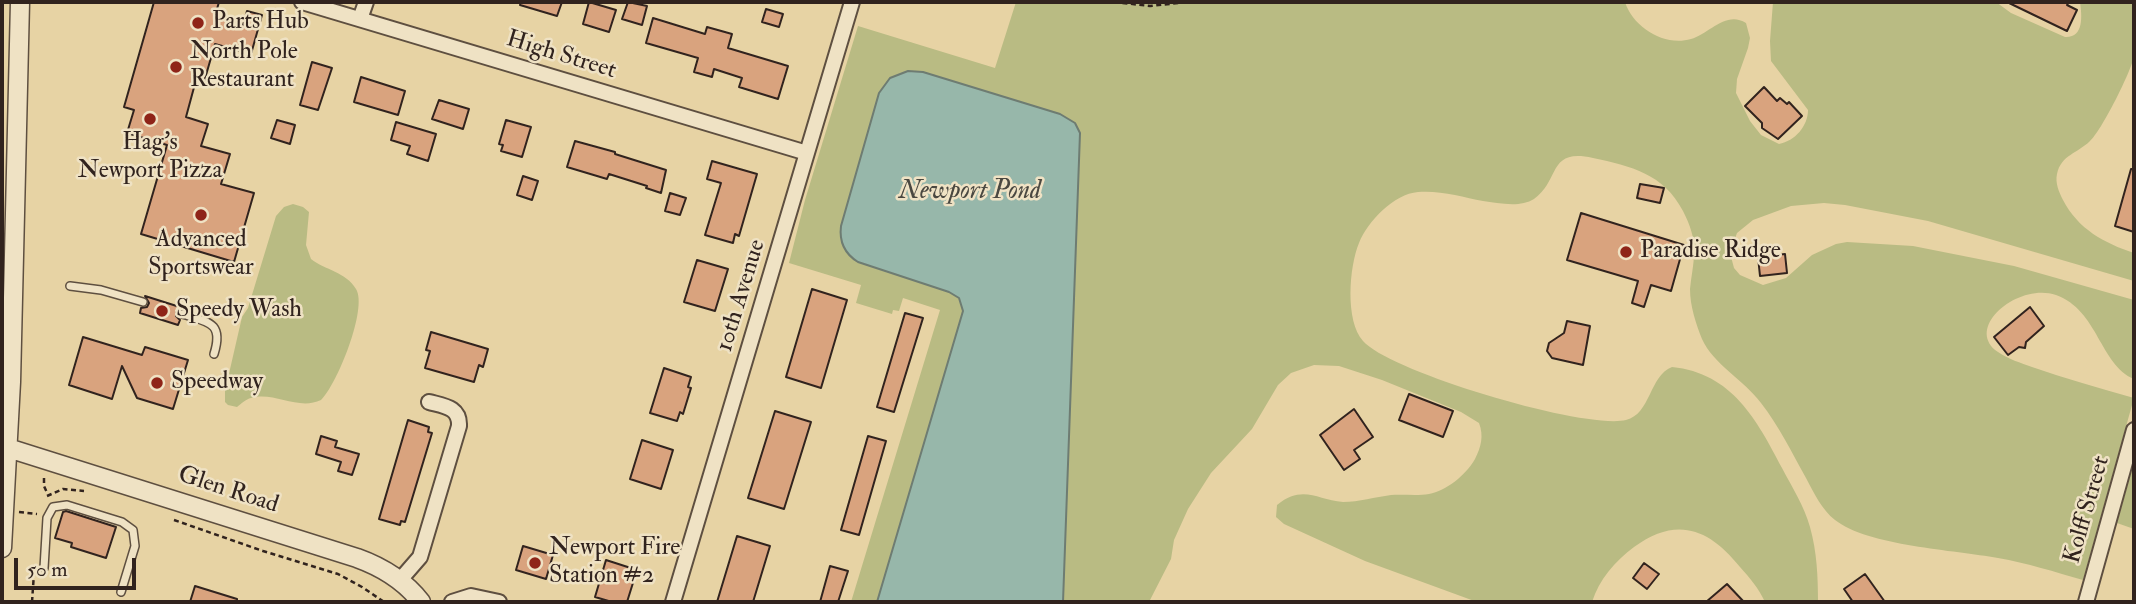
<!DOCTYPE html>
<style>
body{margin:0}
#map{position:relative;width:2136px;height:604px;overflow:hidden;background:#e7d3a4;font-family:"IM FELL Double Pica",serif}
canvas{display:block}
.frame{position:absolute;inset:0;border:4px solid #31231e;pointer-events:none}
.scale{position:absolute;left:14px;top:558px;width:122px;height:32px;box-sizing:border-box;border:4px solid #31231e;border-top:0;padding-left:9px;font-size:21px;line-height:24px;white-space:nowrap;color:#31231e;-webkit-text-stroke:5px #efe2c4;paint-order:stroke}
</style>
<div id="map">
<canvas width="2136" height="604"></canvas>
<div class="frame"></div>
<div class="scale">50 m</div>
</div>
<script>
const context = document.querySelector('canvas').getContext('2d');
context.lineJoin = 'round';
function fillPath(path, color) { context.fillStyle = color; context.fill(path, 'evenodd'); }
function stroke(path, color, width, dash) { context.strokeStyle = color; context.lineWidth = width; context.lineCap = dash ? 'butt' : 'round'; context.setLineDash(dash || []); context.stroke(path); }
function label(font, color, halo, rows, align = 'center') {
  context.font = font + ' "IM FELL Double Pica",serif'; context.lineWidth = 5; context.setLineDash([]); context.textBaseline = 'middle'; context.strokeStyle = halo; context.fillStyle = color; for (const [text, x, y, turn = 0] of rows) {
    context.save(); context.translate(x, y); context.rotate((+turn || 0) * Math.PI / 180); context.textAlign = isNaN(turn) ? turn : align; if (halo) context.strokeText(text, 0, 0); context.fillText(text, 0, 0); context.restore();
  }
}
fillPath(new Path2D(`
 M1016,2H1625C1633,27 1664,47 1691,39C1709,34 1726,10 1746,23L1750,38L1748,48L1737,79L1736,93L1750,121L1761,135L1779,144C1795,141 1808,126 1808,110L1771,61L1770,41L1773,2H1996L2011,13L2065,37C2084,38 2082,16 2080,2H2134C2134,19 2136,39 2134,56C2132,70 2101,132 2090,141C2078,153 2061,155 2057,174C2055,183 2059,192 2063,200C2078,229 2104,243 2134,253V281L1928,221L1845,205L1824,203L1791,206L1753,220L1737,233L1730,253L1734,268L1740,275L1763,285L1786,278L1812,255L1836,244L1847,242L1913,246L2014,266L2134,300V379C2100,365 2098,310 2056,295C2018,282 1963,328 1998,352C2008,359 2021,363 2032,367C2066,379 2100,388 2134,398L2083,580C2055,572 2027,563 1998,558C1955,550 1868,546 1835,520C1822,510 1814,493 1806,478C1792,453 1779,426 1761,403C1744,380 1713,364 1702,339C1696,324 1690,306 1690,289C1691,277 1694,265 1694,253C1695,238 1690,225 1683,211C1664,174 1631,166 1593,158C1547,148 1561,180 1534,199C1520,208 1498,203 1483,201C1463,197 1439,190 1418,192C1394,194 1368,221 1359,243C1349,267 1345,321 1363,341C1390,372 1585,430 1626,420C1651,414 1649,376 1672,367C1732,373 1757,420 1782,468C1792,487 1804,506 1810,527C1817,552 1818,577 1818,602H1765C1759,589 1750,578 1740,567C1709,528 1676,516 1634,547C1615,561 1599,580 1592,602H1477L1365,561L1284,524L1276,517L1277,505C1303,484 1317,500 1343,502C1359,502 1375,497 1391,495C1403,494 1417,496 1429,494C1446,491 1466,475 1475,459C1481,447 1484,436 1479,423L1461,412L1382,380L1339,366L1314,365L1291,373L1278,385L1252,429L1211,473L1188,509L1174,540L1171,559L1149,602H851L940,310L903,298L899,311L893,310L892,314L856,303L861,285L789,263L805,200L858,26L995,68Z
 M293,204L303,207L309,212L306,245L311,259C325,270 346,272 356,289C368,308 337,385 321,400C298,411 274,391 251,398C246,399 241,404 237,407L228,405L225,402V391L242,317L248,308L276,216L284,207Z
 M2134,462V529L2117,523Z`), '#b9bb83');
const water = new Path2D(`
 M908,71L923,72L1060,114L1075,123L1080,133L1063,602H877L963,311L959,298L949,292L858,262C845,254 839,242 841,226L879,93L890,78Z`);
fillPath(water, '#97b7aa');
stroke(water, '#6e7c72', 2);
const building = new Path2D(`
 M154,2H219L215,16L243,25L247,11L262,15L251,54L215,44L204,82L196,80L186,117L208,124L201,146L230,154L221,184L254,193L234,262L141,234L167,145L127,133L134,110L124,107Z
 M521,2H562L557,16L520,5Z
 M589,2L616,10L609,32L583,24Z
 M628,2L647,6L642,25L622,19Z
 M2007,2H2069L2067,5L2077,10L2067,31Z
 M766,9L783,14L779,27L762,22Z
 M653,18L705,34L707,27L732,34L728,48L788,66L778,99L739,87L742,78L714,69L712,77L694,72L698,58L646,43Z
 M312,62L332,68L318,110L300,105Z
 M361,77L405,91L398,115L354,102Z
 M1764,87L1777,101L1780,98L1787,104L1789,102L1802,116L1778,139L1762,128V123L1745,106Z
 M439,100L469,109L463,129L432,119Z
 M277,120L295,125L290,144L271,138Z
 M506,120L531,127L522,157L501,151L503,145L499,144Z
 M396,122L436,134L428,161L407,154L410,146L391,140Z
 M575,141L615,152V154L666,170L661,193L646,188L647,186L609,174L607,179L567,167Z
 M712,161L757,174L739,236L735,234L733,243L705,235L721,183L707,179Z
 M2131,169H2134V232L2115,226Z
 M523,176L538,181L532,200L517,195Z
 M1640,184L1664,188L1660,203L1637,198Z
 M670,193L686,198L680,215L665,211Z
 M1581,213L1684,245L1671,291L1651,285L1644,307L1632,303L1638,281L1567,260Z
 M1785,254L1787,273L1760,276L1758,257Z
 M697,260L728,269L715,311L684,302Z
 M812,289L847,300L821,388L786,377Z
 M145,296L183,308L176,312V316L180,320L178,325L140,313L141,308L147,307L149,303Z
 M2030,307L2044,326L2026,342L2025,348L2019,347L2008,355L1994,337Z
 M905,313L923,318L894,412L877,407Z
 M1567,321L1590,326L1583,365L1552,358L1547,351L1549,343L1564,333Z
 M431,332L488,349L483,367L479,365L474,382L425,368L430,351L426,350Z
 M83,337L142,355L145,347L188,360L173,409L137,398L122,366L112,399L69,385Z
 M664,368L691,377L688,387L691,388L683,414L680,412L677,421L650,413Z
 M1409,394L1453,411L1443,437L1399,420Z
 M1354,409L1373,437L1354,450L1360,459L1344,470L1320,435Z
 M775,411L811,422L784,509L748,498Z
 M408,420L429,427L428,432L432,433L405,522L401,521L400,525L379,519Z
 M321,436L337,441L335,447L359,454L352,475L338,471L341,462L316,454Z
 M868,436L886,441L859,535L841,530Z
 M642,440L673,450L661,489L630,479Z
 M66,511L116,527L106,558L71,547L72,543L55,538L63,512Z
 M737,536L770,546L753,602H717Z
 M523,546L553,555L546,579L516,570Z
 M606,560L637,570L627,602H612L595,597Z
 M1644,563L1659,574L1647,589L1633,578Z
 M830,566L848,571L838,602H820Z
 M1865,574L1885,602H1853L1844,589Z
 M1727,584L1744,602H1706Z
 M195,586L237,599V602H190Z`);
fillPath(building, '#d9a37e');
stroke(building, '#31231e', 2);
const service = new Path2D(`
 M70,286L101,290L143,302
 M182,314C208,322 224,322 214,354
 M44,568L47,518L53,507L67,505L122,522L133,530L135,546L121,592`);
const minor = new Path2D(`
 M302,2L807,153
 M360,19L366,2
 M400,580L420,557L459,426C460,407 444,406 429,402
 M452,602L471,596L499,602
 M673,602L852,2
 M2086,602L2134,430`);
const tertiary = new Path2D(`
 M8,448L357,558C382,567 404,580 421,602
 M2,548L11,382L20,2`);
stroke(service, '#5e4f40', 10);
stroke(minor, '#5e4f40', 18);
stroke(tertiary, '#5e4f40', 21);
stroke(new Path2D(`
 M1114,2L1150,6L1188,2
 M44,478V486L48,495
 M47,496L63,489L84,491
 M19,512L37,514
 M174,520L263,551L338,574L362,587L384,602
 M32,602L34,573`), '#31231e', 2.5, [5, 3.5]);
stroke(service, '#efe2c4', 7);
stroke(minor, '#efe2c4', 14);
stroke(tertiary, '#efe2c4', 18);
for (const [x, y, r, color] of [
 [198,23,7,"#8f2418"],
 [176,67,7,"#8f2418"],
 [150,119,7,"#8f2418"],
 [201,215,7,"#8f2418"],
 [1626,252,7,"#8f2418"],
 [162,311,7,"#8f2418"],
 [157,383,7,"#8f2418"],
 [535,563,7,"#8f2418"]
]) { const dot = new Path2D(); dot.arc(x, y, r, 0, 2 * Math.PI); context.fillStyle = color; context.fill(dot); stroke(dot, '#efe2c4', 2.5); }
label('24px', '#31231e', '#efe2c4', [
 ["Parts Hub",212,23],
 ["North Pole",190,53],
 ["Restaurant",190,81],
 ["Hag's",150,144,"center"],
 ["Newport Pizza",150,172,"center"],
 ["Advanced",201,241,"center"],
 ["Sportswear",201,269,"center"],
 ["Paradise Ridge",1640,252],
 ["Speedy Wash",176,311],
 ["Speedway",171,383],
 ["Newport Fire",549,549],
 ["Station #2",549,577]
], 'left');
label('24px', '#31231e', '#efe2c4', [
 ["High Street",561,56,17],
 ["10th Avenue",742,296,-73],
 ["Glen Road",228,491,18],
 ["Kolff Street",2088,510,-74]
]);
label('italic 26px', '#4a4841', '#efe2c4', [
 ["Newport Pond",970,192]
]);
</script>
